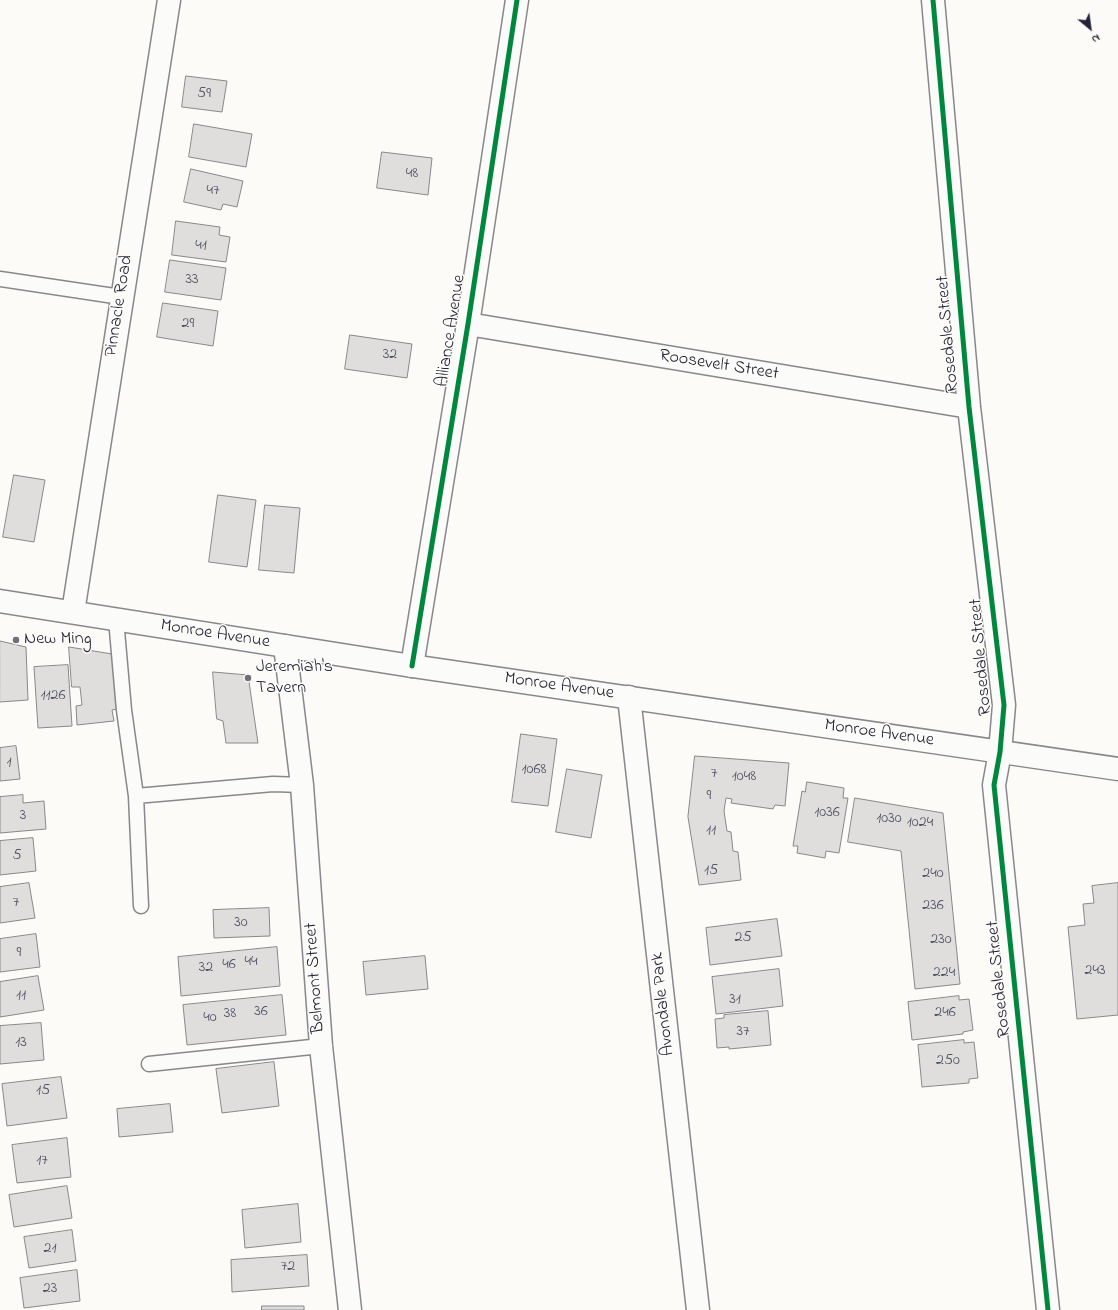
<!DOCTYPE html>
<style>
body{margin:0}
#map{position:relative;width:1118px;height:1310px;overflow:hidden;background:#fcfbf8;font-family:"Indie Flower",sans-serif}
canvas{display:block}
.north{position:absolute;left:1070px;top:8px;width:40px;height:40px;-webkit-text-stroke:3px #fdfcf7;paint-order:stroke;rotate:151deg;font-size:11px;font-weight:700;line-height:16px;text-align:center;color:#22223b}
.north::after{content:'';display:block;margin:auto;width:14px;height:18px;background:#22223b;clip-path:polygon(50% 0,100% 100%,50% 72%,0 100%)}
</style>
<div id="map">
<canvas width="1118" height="1310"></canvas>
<div class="north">N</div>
</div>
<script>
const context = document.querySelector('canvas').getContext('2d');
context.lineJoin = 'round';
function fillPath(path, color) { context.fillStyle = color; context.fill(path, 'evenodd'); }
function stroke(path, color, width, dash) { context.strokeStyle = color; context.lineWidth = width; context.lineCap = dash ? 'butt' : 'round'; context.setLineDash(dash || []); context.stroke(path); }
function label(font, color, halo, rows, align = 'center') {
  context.font = font + ' "Indie Flower",sans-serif'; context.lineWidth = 3; context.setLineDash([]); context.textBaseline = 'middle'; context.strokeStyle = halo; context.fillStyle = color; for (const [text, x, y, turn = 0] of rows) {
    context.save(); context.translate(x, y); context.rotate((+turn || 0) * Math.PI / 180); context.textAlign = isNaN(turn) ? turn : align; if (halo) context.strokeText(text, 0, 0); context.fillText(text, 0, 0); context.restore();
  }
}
const building = new Path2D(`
 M186,76L227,81L222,112L182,107Z
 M194,124L252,134L246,167L189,157Z
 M382,152L432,158L428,195L377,188Z
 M191,169L243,181L237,207L223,204L221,210L184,202Z
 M176,221L220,227L219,235L230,237L226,262L172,255Z
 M170,260L226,268L221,300L165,292Z
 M163,303L218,311L213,346L157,337Z
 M350,335L412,344L407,378L345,369Z
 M14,475L45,480L34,542L3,537Z
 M218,495L256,500L247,567L209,562Z
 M265,505L300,508L294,573L259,570Z
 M0,641L26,647L28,700L0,702Z
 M69,647L112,654L117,709L112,710L114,721L77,725L76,706L82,705L80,687H72Z
 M68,665L72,726L38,728L34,667Z
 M213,672L248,675L258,743H226L223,721L217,719Z
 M521,734L557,739L548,806L512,802Z
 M16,746L20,779L0,781V748Z
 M695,756L789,763L785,806L775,805L773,809L731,803L732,799L726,798L724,811L727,831L731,832L733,851L738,852L741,880L699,885L688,817Z
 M567,769L602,775L591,838L556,832Z
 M807,782L844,788L843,798H848L839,853L826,851L825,858L797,853L798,846H793L802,791L805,792Z
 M23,795V803L44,801L46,829L0,833V797Z
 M855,798L943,813L960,984L915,989L901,851L848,842Z
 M33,838L36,871L0,875V841Z
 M29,883L35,918L0,923V887Z
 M1118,883V1015L1077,1019L1068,927L1085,925L1083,904L1094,903L1092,886Z
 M269,908L270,936L214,938L213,910Z
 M777,919L782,956L710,965L706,928Z
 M36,934L40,967L0,972V939Z
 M277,947L280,986L181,996L178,957Z
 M425,956L428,989L366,995L363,962Z
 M779,969L783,1006L716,1014L712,977Z
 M38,976L44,1010L0,1017V982Z
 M282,995L286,1035L187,1045L183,1005Z
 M959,996V1000L969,999L973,1030L963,1032V1034L912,1040L908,1002Z
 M768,1011L771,1045L729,1049V1047L717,1048L715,1019L724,1018V1015Z
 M41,1023L44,1060L0,1064V1026Z
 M964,1040V1043L974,1042L978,1078L969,1079V1083L922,1087L918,1045Z
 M274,1062L279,1106L222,1113L216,1069Z
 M61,1077L67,1118L7,1126L2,1084Z
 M170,1104L173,1132L119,1137L117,1109Z
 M67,1138L71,1177L17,1183L12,1145Z
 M67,1186L72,1218L14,1227L9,1195Z
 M298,1204L301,1242L245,1248L242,1210Z
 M72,1230L76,1261L29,1268L24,1237Z
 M307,1255L309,1286L232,1292L231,1260Z
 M77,1270L80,1301L24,1308L20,1278Z
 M262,1306H304V1310H262Z`);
fillPath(building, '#dfdedd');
stroke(building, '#88888c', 1);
const service = new Path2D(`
 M0,279L121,297
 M116,619L124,710L136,796
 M141,906L136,796L273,784L302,785
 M149,1064L321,1046`);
const minor = new Path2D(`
 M933,0L969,407L1004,705L1000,752L994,785L1048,1310
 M468,324L969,407
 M73,612L169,0
 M285,646L302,785L321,1046L350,1310
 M412,666L468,324L517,0
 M629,697L698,1310`);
const primary = new Path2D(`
 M0,601L412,666L1118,769`);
stroke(service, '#88888c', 17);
stroke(minor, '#88888c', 25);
stroke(primary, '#88888c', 25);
stroke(service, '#fbfbf9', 14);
stroke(minor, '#fbfbf9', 22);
stroke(primary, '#fbfbf9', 22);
stroke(new Path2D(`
 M933,0L969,407L1004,705L1000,752L994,785L1048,1310
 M412,666L468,324L517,0`), '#00873e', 5);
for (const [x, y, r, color] of [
 [16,640,4,"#6e6e7d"],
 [248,678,4,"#6e6e7d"]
]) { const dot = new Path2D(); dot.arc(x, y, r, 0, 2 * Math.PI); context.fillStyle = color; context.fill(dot); stroke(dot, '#fdfcf7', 1.5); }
label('16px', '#515164', null, [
 ["59",204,94],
 ["48",412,174],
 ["47",213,191],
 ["41",201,246],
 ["33",192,280],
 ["29",188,324],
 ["32",390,355],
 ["1126",53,696],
 ["1",9,763],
 ["1068",534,770],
 ["7",714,774],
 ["1048",744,777],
 ["9",709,796],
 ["1036",827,813],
 ["3",23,816],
 ["1030",889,819],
 ["1024",920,823],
 ["11",711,831],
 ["5",17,856],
 ["15",711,871],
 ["240",933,874],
 ["7",16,903],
 ["236",933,906],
 ["30",241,923],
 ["25",743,938],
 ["230",941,940],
 ["9",19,953],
 ["44",251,962],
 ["46",229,965],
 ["32",206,968],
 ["243",1095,971],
 ["224",944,973],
 ["11",21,996],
 ["31",735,1000],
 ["36",261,1012],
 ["246",945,1013],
 ["38",230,1014],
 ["40",210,1018],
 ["37",743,1032],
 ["13",21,1043],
 ["250",948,1061],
 ["15",43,1091],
 ["17",42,1161],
 ["21",50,1249],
 ["72",288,1267],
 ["23",50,1289]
]);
label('18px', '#22223b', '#fdfcf7', [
 ["Pinnacle Road",120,306,-81],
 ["Alliance Avenue",452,331,-81],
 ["Rosedale Street",949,334,-95],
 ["Roosevelt Street",719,366,9],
 ["Monroe Avenue",215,635,9],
 ["Rosedale Street",982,657,-95],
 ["Monroe Avenue",559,687,8],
 ["Monroe Avenue",879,734,8],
 ["Belmont Street",316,978,-94],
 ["Rosedale Street",1000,979,-96],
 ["Avondale Park",664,1004,-96]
]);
label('18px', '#22223b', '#fdfcf7', [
 ["New Ming",24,640],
 ["Jeremiah's",256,668],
 ["Tavern",256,689]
], 'left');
</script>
